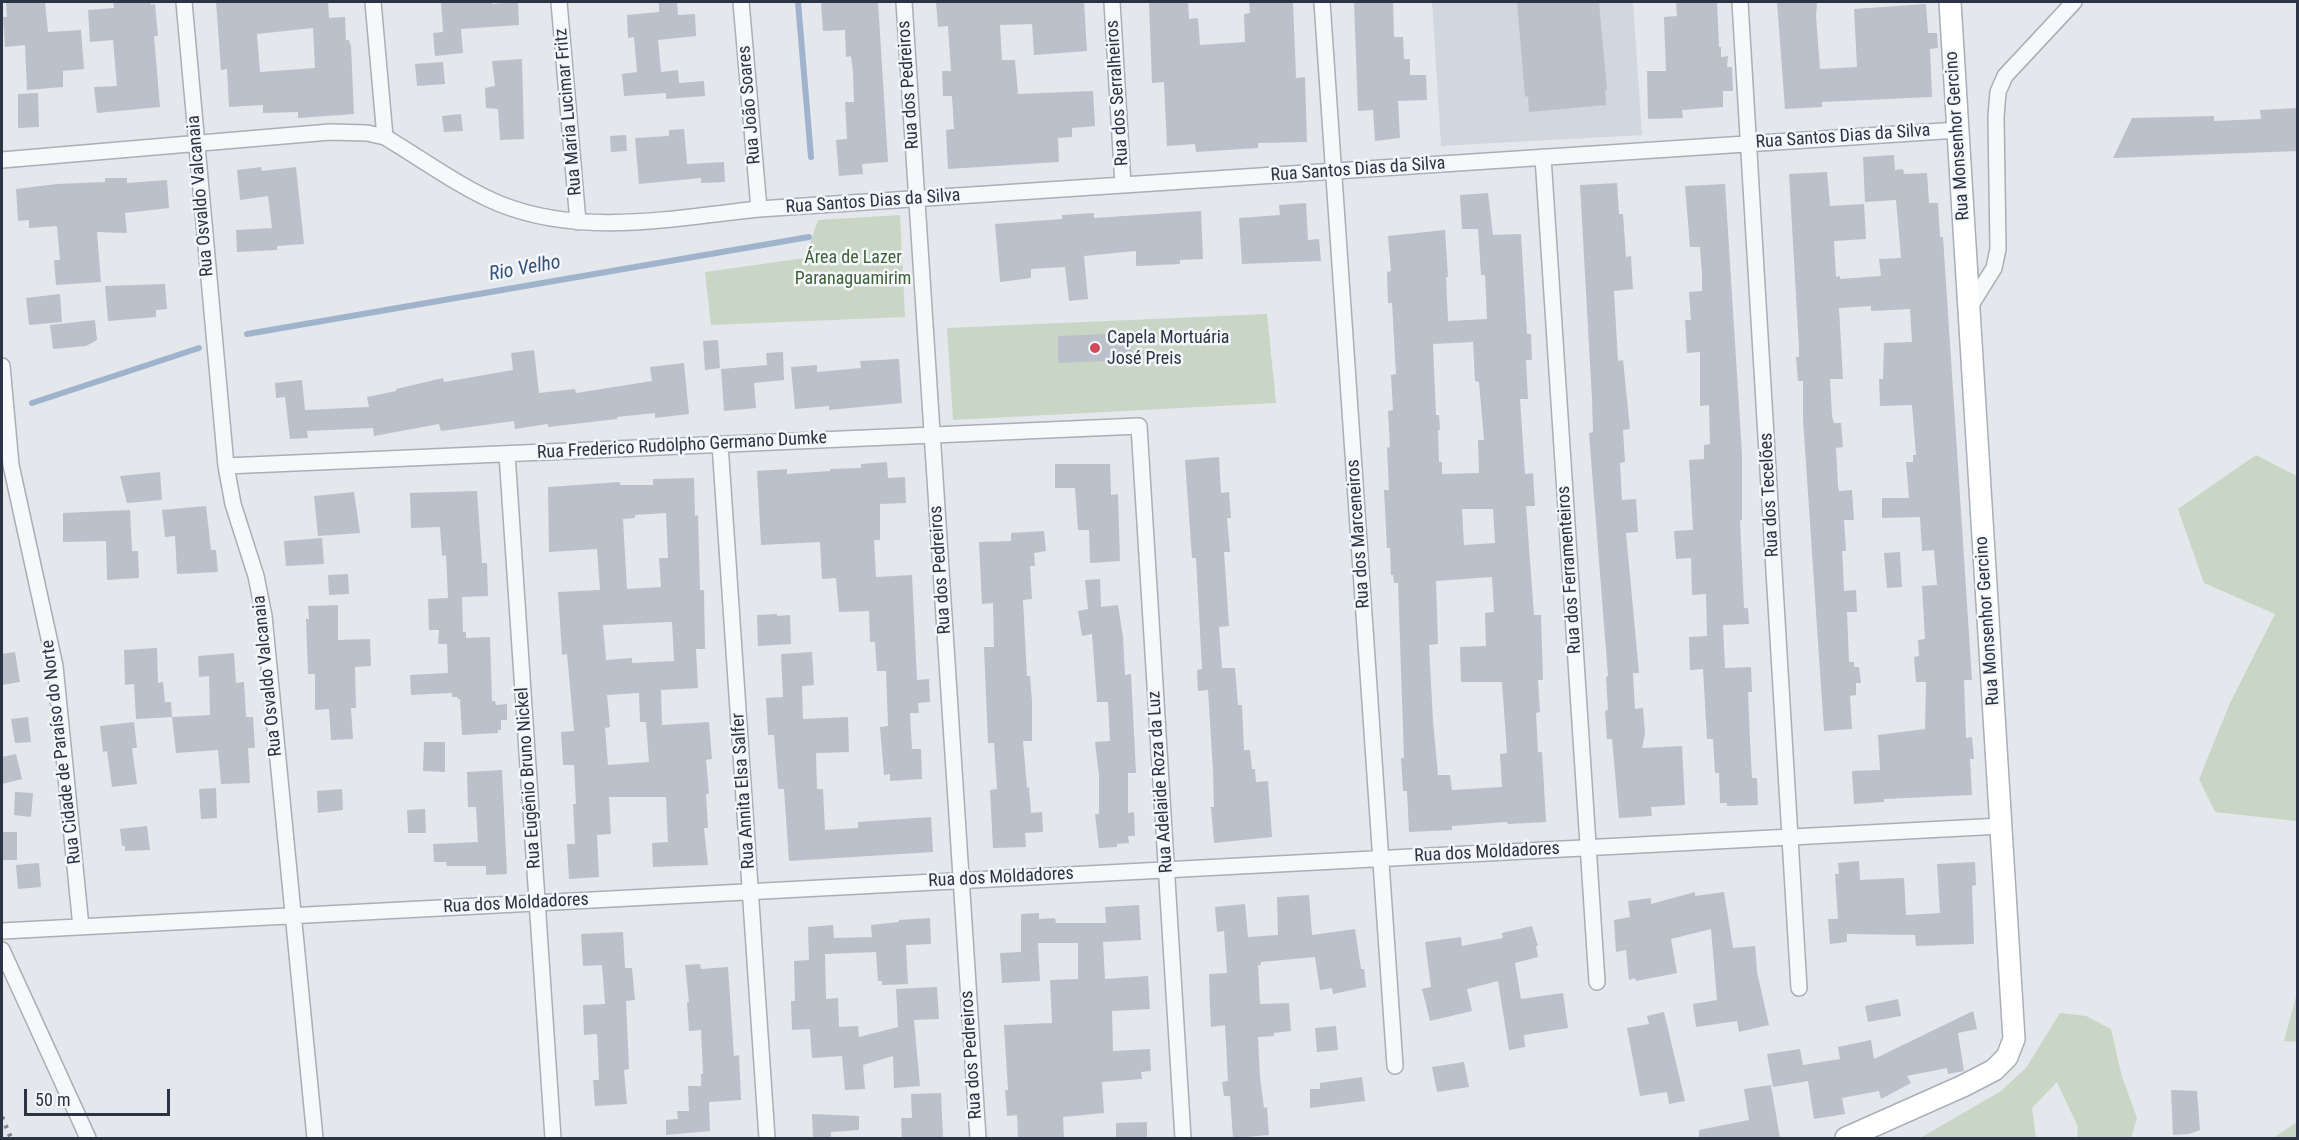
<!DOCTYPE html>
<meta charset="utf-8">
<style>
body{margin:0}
#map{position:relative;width:2299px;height:1140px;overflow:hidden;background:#e4e7ec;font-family:"Roboto Condensed",sans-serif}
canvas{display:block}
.frame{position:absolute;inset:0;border:3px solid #2b3445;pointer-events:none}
.scale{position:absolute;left:24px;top:1089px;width:146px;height:27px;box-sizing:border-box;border:3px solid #2b3445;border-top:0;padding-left:8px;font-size:18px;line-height:21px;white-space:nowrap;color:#2b3445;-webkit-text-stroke:4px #f4f6f9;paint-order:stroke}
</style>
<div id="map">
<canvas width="2299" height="1140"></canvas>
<div class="frame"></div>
<div class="scale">50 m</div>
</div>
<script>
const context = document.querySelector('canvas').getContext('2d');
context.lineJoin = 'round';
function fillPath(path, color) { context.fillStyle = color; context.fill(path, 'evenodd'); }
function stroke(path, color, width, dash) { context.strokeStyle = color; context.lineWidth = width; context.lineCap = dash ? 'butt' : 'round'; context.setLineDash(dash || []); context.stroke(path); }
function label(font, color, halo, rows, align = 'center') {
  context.font = font + ' "Roboto Condensed",sans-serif'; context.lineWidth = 5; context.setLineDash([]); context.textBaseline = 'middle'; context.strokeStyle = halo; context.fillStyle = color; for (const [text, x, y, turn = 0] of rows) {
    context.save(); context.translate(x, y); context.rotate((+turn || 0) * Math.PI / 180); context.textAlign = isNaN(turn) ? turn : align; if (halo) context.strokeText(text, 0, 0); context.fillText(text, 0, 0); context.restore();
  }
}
fillPath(new Path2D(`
 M1432,2H1633L1642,135L1441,146Z`), '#d2d6de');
fillPath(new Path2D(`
 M900,215L905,317L711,325L705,272L805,258L818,220Z
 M1267,314L1276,403L953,420L947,328Z
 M2256,455L2297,476V823L2296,821L2215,812L2199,779L2230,703L2275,614L2204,583L2178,509Z
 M2297,993V1042L2284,1041Z
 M2060,1013L2086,1016L2111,1029L2122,1077L2137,1118L2131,1138H2077L2078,1127L2057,1082L2032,1108L2036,1138H1920L2001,1091L2026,1068Z
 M2297,1122V1138H2273Z`), '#c9d6c5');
stroke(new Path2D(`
 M798,2L811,157
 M247,334L809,237
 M32,403L199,348`), '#9fb4cc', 6);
fillPath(new Path2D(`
 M6,2H45L48,32L81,30L84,69L63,71V87L27,90L25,45L5,47L3,17H7Z
 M113,2H151V5L155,4L158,36H154L160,107L97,113L94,87L117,86L113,40L90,42L88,10L114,8Z
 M216,2H328L329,18L345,17L346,40H349L351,46L354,114L298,118V112L263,113V105L229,107L227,69L221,70ZM313,28L315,68L260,72L257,34Z
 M441,2H492V4L518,2L519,25L461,29L463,53L435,56L433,33L443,32Z
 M659,2H677L678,15L695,14L696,36L658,40L661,72L678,70L679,83L704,81L705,96L666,99V93L624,96L622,74L637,72L634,37L628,38L627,15L659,12Z
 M821,2H878L888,162L862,164L863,174L839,176L836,140L847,139L845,102H854L853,73L851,56L846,57L845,30L823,31Z
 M936,2H1084L1087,51L1034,55L1032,24L1000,25L1002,60H1015L1018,94L1093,91L1095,126L1072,128V137L1058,138L1059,162L948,169L946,130L954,129L952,96H943L942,71H951L948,26L938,27Z
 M1149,2H1188L1189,19L1198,18L1200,45L1245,42L1244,14L1250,13L1249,2H1293L1296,78L1305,77L1307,142L1258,143V148L1196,152L1195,144L1167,146L1164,82L1152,83Z
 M1354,2H1393L1394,37H1403L1404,59H1410V75H1426L1427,100L1398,101L1400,138L1375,141L1373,110L1358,111Z
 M1517,2H1599L1607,90H1605L1606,105L1529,112L1528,96L1525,97Z
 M1676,2H1717L1719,47H1721V57L1728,56L1727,67H1732L1733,91H1723V107L1682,110L1683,118L1648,119L1647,71H1666L1664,17L1677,16Z
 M1777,2H1817L1816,16L1820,69L1857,67L1854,9L1926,4L1928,33H1937L1938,48L1930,49L1932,97L1822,102V107L1785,109Z
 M522,59L524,139L500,140L498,109L486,108L485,88L495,86L492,61Z
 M443,62L445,84L417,86L415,64Z
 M38,93L39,127L18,128V94Z
 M2298,108V151L2113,158L2132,118L2214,116V121L2261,119L2260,110Z
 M461,114L463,131L444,132L442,116Z
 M684,129L687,164L724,162L725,182L701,183V178L639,184L635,138L669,136V130Z
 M626,135L627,151L611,152L610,136Z
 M1894,155L1895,170L1903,169L1904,174L1927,173L1929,203H1938L1940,237H1943L1972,680H1964L1966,738L1972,737L1974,759H1970L1972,795L1884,799V802L1854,804L1852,771L1880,770L1878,735L1925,729L1926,682H1916L1914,657L1919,656L1918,640L1925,639L1922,586L1937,585L1934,550L1922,551L1920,517L1882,518V498H1909L1906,462H1913V455H1916L1912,405L1880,406L1879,379H1883L1884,343L1912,342L1910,309L1871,311V306L1839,308L1843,379H1830L1832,416L1834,423H1841L1843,447L1836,448L1838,486L1839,491L1852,490L1854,520H1844L1846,551H1842L1843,568L1844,591L1856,590L1857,612H1847L1849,662H1854V667H1859L1861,683H1856V695L1850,696L1852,729L1824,731L1803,419V381H1798L1796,357H1799V348L1789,174L1827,172L1830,206L1864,204L1866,239L1834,241L1836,277L1840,276V279L1881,276L1879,259L1901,258L1896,200L1865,202L1863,157Z
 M261,167L262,171L296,167L304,244L277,246V250L237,252L236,230L272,228L268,196L240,200L237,170Z
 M105,178H127V183L167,180L169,208L125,213L127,233L97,232L101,282L56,285L54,260H60L57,226L29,228V220L18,221L16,189L57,184L105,182Z
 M1617,183L1619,214H1623L1626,257L1631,256L1633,289L1614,291L1618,361L1623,360L1630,429L1623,430L1625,462L1620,463L1622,500L1636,499L1638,532L1626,533L1639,673H1633L1635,709L1643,708L1645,734L1642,748L1682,746L1685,805L1651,807L1652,816L1619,818L1612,739H1607L1605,711L1608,710L1606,677L1608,676L1589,433L1593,432L1592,399L1580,185Z
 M1725,184L1742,455V520H1740L1744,608H1748L1749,624L1723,625L1725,668L1751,667L1752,692H1748L1750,740L1752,778H1757L1758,805L1727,806V803H1720L1719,773H1715L1713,739H1707L1703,669L1690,670L1689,637L1707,636L1706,594L1692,595L1691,558L1676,559L1674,531L1693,530L1689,460L1704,459V445L1710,444L1709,405L1700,406V352L1687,353L1685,320H1691L1689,292L1702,291V275L1700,247H1690L1685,186Z
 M1488,193L1493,235L1521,234L1527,334H1531L1532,360H1526L1528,399H1520L1525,474L1533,473L1535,506H1526L1534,615H1541L1543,680H1538L1540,712L1536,713L1538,752H1542L1546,822L1508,824L1507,822L1452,826V830L1409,832L1407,791H1403L1401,758H1404L1398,583H1394L1393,575H1391L1390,548H1387L1384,490H1389L1387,448L1390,447L1388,411L1393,410L1391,375L1396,374L1392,303H1388L1387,272L1391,271L1388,236L1445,230L1448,277H1446L1448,321L1487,319L1485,275H1481L1478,229H1462L1460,195ZM1473,342L1475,381L1479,382L1484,440H1478L1479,473L1442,474V462H1439L1438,430H1440L1439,415H1436L1433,344ZM1462,509H1493L1495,543L1464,545ZM1492,577L1494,612L1485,613L1486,646L1460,647L1461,682H1502L1507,753L1500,754L1502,787L1452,790L1450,775H1438L1433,721L1429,645L1438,644L1436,581Z
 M1306,203L1308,240L1319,239L1321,261L1242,264L1239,218L1280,215L1279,205Z
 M1201,211L1203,259L1180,260V264L1136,266V251L1084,256L1088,299L1069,301L1065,267L1031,269V278L1000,282L995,224L1062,219V215L1094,213V218Z
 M165,284L167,309L156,310V317L108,321L105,286Z
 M60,294L62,322L29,325L26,298Z
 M95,320L97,340L86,346L53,349L50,325Z
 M1131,333L1132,360L1058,363V336Z
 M718,340L720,368L705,370L703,341Z
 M534,350L539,393L575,389L576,393L652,381L650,367L684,363L689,414L655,418V413L617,417V419L548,427V424L515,429L514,421L441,431L439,424L374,436L373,428L307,431L308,438L290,439L285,397L276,398L275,383L302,380L305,410L369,407L367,397L396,391V389L443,378L444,382L513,370L511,353Z
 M783,352L784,380L754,383L756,408L724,411L721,369L767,365L766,353Z
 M899,359L902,403L829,410V406L795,409L791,367L817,365V372L861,368L860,361Z
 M1219,457L1221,493L1229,492L1231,518H1227L1230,552H1224L1229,626L1219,627L1222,668H1235L1238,705H1242L1244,750H1250L1252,769H1255L1256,782L1268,781L1272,837L1214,843L1211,807H1214L1213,771L1208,690L1198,691L1197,670L1202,669L1196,558H1192L1185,460Z
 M887,462L888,478L905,477L906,503L880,504V540H874L876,577L912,575L917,680L929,679L930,702L918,703L919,713H910L912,749H921L922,779L890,781V774L884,775L880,727L888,726L886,671H877L875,642H870L869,611L839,612L836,578L822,579L820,542L761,545L757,471L787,469V474L830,471V469L861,468V464Z
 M1055,464H1110L1111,495L1118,494L1120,561L1090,563L1089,530H1078L1075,488H1055Z
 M160,472L162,500L127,503L120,476Z
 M694,478L695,516L698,515L700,590H704L705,649H696L698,688L661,690L662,725L709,722L712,759L706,760L709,794H706L708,828H704L708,865L653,867L652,843L668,842L666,797H609L611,834L597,835L599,877L569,879L567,844H575L573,804H576L574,765H563L561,732L574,731L567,654L562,655L558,592L600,590L597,549L549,552L548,487L620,482V485H653V479ZM666,513L668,558H659L661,587L627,589L623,519L635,518V515ZM672,622L674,661L632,663V658L606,660L603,625ZM639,693L640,722H646L649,762L608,765L605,728L610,727L607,695Z
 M477,491L482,563H487L488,596L462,597L463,632H466V638L490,637L492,701H495L496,705L507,704V720H501V730H498V733L462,735L460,699H458L457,697H452V693L411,695L410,675L448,673L447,644H438L439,630H429L428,599L448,598L446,555L442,556L440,527L411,528L410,493Z
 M354,492L360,533L318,536L314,496Z
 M206,506L211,550H216L218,572L177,574L175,536L165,537L162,510Z
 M130,510L132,551H138L139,578L107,580L106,541L63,542V513Z
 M1044,531L1046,551L1034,553L1035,566H1030L1032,599L1023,600L1027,676H1030L1032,701V741H1023L1027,788L1029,787L1031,813L1042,812L1043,832L1025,833L1026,847L993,848L990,790L997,789L994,743H988L984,647H994L993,603L982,604L979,542L1011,541V533Z
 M322,538L324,564L286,566L284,541Z
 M1900,552L1902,587L1887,588L1884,553Z
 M348,574L349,594L329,595L328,575Z
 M1100,579L1101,607L1118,605L1123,637L1125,675L1131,674L1136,773H1128V813L1134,812L1135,836H1128L1129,843L1117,844V847L1099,848L1095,814H1099V775L1095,742L1110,741L1108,702H1097L1092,634L1082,636L1078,611L1088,609L1085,580Z
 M338,605V640L370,639L371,666L355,667L356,708H351L353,739L331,740L329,709L315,710V674H308L306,619H309L308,606Z
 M777,614V616L790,615L791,644L758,646L757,615Z
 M157,648L158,683L163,682L165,702H171L172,717L136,719L134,684L125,685L124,650Z
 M15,652L20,682L2,685V654Z
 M812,652L814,685L802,686L803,719L848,717L849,752L816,753L817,789H823L825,830L858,828V822L931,817L933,852L789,861L784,789H778L774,735H768L766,698L783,697L781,654Z
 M234,653L236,683L244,682L246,717H253L255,748H248L250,783L221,784L218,750L176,753L172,717L210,715L209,676L199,677L198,656Z
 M28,717L31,742L15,743L11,719Z
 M134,722L137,748H132L137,784L112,787L107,751L103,752L100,726Z
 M424,742H445V772L423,771Z
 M16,754L22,779L2,784V757Z
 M502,770L507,874L486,875V866H447L446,862H434L433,844L478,842L476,807H468L467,772Z
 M216,788L217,818L201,819L199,789Z
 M342,789L343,810L318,813L317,791Z
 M15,792L33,793L31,817L14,815Z
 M425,809L426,833H408L407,810Z
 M147,826L150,850L125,851V846H122L120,829Z
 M2,832H17V860H2Z
 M1859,861L1860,880L1904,878L1906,915L1940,913L1937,864L1975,862L1976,885L1972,886L1974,944L1916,946L1915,935L1847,934V942L1830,944L1828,919H1838L1835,874H1839L1838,863Z
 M39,863L41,887L18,889L16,865Z
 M1695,892V896L1724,892L1733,948L1755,946L1757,972L1769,1025L1739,1032L1737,1021L1696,1027L1693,1004L1717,1000L1711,929L1671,939L1677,973L1636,981L1635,978L1629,980L1626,950L1616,952L1614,920L1630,917L1628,901L1651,898V904Z
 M1309,895L1312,935L1355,929L1361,969H1364L1366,987L1333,994L1332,988L1320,990L1315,957L1261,962V965H1258L1260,1004L1289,1003L1291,1031L1274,1033V1036L1258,1037L1260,1077L1264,1108L1267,1107L1269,1135L1233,1138L1230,1096H1224L1222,1082L1228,1081L1225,1025L1211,1027L1210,1008L1209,974L1227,973L1224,931L1217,932L1215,907L1245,904L1248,937L1278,935L1277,897Z
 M1139,905L1141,940L1103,942L1105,979L1148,976L1150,1009L1112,1011L1113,1051L1150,1049L1151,1071L1141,1072L1142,1079L1102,1082L1104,1113L1063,1117L1064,1138H1018L1017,1115L1007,1116L1005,1090H1008L1004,1025L1052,1023L1050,980L1078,979V943H1038L1040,981L1002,983L1000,953L1021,952V914L1039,913V919L1055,918L1056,923H1106L1105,907Z
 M930,918L931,944L906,945L908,984L882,985V981H878L876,952L825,954L826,999L838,998L839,1027L858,1026L859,1037L898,1027L896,989L937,987L939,1019L914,1020L920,1086L894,1088L893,1056L863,1065L865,1089L845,1090L842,1056L812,1058L810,1029L792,1030L791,1001H795L794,961L809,960L808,927L833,925L834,938L872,937L871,925L899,922V920Z
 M1532,926L1538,946H1536L1538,957L1515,963L1521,999L1563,993L1568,1028L1524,1035L1525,1047L1509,1050L1498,981L1467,989L1472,1011L1430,1021L1422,989L1431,987L1425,942L1461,937L1462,946L1503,938L1502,933Z
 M623,932L625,968H632L635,1000L626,1001L629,1069L624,1070L627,1104L595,1106L593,1080H599L597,1034L584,1035L583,1005L605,1004L602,965L583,966L581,934Z
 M700,964L701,969L728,967L734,1056L739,1055L741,1100L709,1102L710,1131L666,1135V1120L678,1119L677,1111H689L688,1086H701V1074H703L701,1030L689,1031L687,1002H689L685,965Z
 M1898,999L1901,1016L1868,1022L1865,1006Z
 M1973,1011L1977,1029L1958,1033L1964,1071L1948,1074L1947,1068L1907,1076L1911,1083L1881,1099L1879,1091L1842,1098L1845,1114L1814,1119L1808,1081L1773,1087L1767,1054L1800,1049L1803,1065L1840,1059L1838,1047L1871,1040L1874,1059Z
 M1664,1012L1685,1101L1669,1104L1667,1092L1640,1096L1627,1028L1649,1024L1647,1016Z
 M1336,1026L1338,1050L1317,1052L1315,1028Z
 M1464,1062L1469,1087L1437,1092L1432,1067Z
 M1362,1077L1365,1101L1310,1108V1089H1320V1083Z
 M1771,1085L1780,1138H1699V1130L1749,1120L1744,1089Z
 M2171,1090L2197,1091L2200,1130L2189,1134L2173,1135Z
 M941,1093L943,1138H902L901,1118H912L911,1094Z
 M812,1114L859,1116V1130L831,1132V1138H813Z
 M1147,1122V1138H1116V1123Z`), '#bbc0ca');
const minor = new Path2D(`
 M184,2L226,466L233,504L256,576L264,616L315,1138
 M373,2L385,137
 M559,2L578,222
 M741,2L759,209
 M904,2L978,1138
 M1112,2L1123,185
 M1322,2L1395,1066
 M1740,2L1799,988
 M1543,157L1597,982
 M2,160L330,132L367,133L385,137C420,158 463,189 500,204C583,237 674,218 759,209L1958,130
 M1969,308L1994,268L1998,249L1996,117L1998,92L2005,76L2074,2
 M2,366L11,465L55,666L81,927
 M720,444L767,1138
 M507,454L553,1138
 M226,466L1139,426L1183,1138
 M2,931L2001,826
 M2,950L88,1138`);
const secondary = new Path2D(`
 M1846,1138L1963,1086L1994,1070L2007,1057L2014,1039L1950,2`);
stroke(minor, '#a9aeb7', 18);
stroke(secondary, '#a9aeb7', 24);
stroke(minor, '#f7f8fa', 15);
stroke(secondary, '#fff', 21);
stroke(new Path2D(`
 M2,1117L11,1138`), '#7d8696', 4.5, [3, 6]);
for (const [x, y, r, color] of [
 [1095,348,6,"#d1495b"]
]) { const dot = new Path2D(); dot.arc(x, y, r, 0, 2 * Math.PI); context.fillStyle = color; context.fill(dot); stroke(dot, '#f4f6f9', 2); }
label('18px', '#2b3445', '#f4f6f9', [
 ["Rua dos Pedreiros",909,85,-94],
 ["Rua dos Serralheiros",1118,93,-94],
 ["Rua João Soares",750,105,-95],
 ["Rua Maria Lucimar Fritz",569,112,-95],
 ["Rua Monsenhor Gercino",1958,136,-94],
 ["Rua Santos Dias da Silva",1843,137,-4],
 ["Rua Santos Dias da Silva",1358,170,-4],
 ["Rua Osvaldo Valcanaia",201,196,-95],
 ["Rua Santos Dias da Silva",873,202,-4],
 ["Rua Frederico Rudolpho Germano Dumke",682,446,-3],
 ["Rua dos Tecelões",1770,495,-93],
 ["Rua dos Marceneiros",1359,534,-94],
 ["Rua dos Pedreiros",941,570,-94],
 ["Rua dos Ferramenteiros",1570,570,-94],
 ["Rua Monsenhor Gercino",1988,621,-94],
 ["Rua Osvaldo Valcanaia",268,676,-96],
 ["Rua Cidade de Paraíso do Norte",62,752,-97],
 ["Rua Eugênio Bruno Nickel",529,778,-94],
 ["Rua Adelaide Roza da Luz",1161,782,-94],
 ["Rua Annita Elsa Salfer",744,791,-94],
 ["Rua dos Moldadores",1487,853,-3],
 ["Rua dos Moldadores",1001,878,-3],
 ["Rua dos Moldadores",516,904,-3],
 ["Rua dos Pedreiros",972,1055,-94]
]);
label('18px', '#3f6138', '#f4f6f9', [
 ["Área de Lazer",853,258],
 ["Paranaguamirim",853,279]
]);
label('18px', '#2b3445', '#f4f6f9', [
 ["Capela Mortuária",1107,338],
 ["José Preis",1107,359]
], 'left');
label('italic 20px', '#34527a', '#f4f6f9', [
 ["Rio Velho",525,269,-10]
]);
</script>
